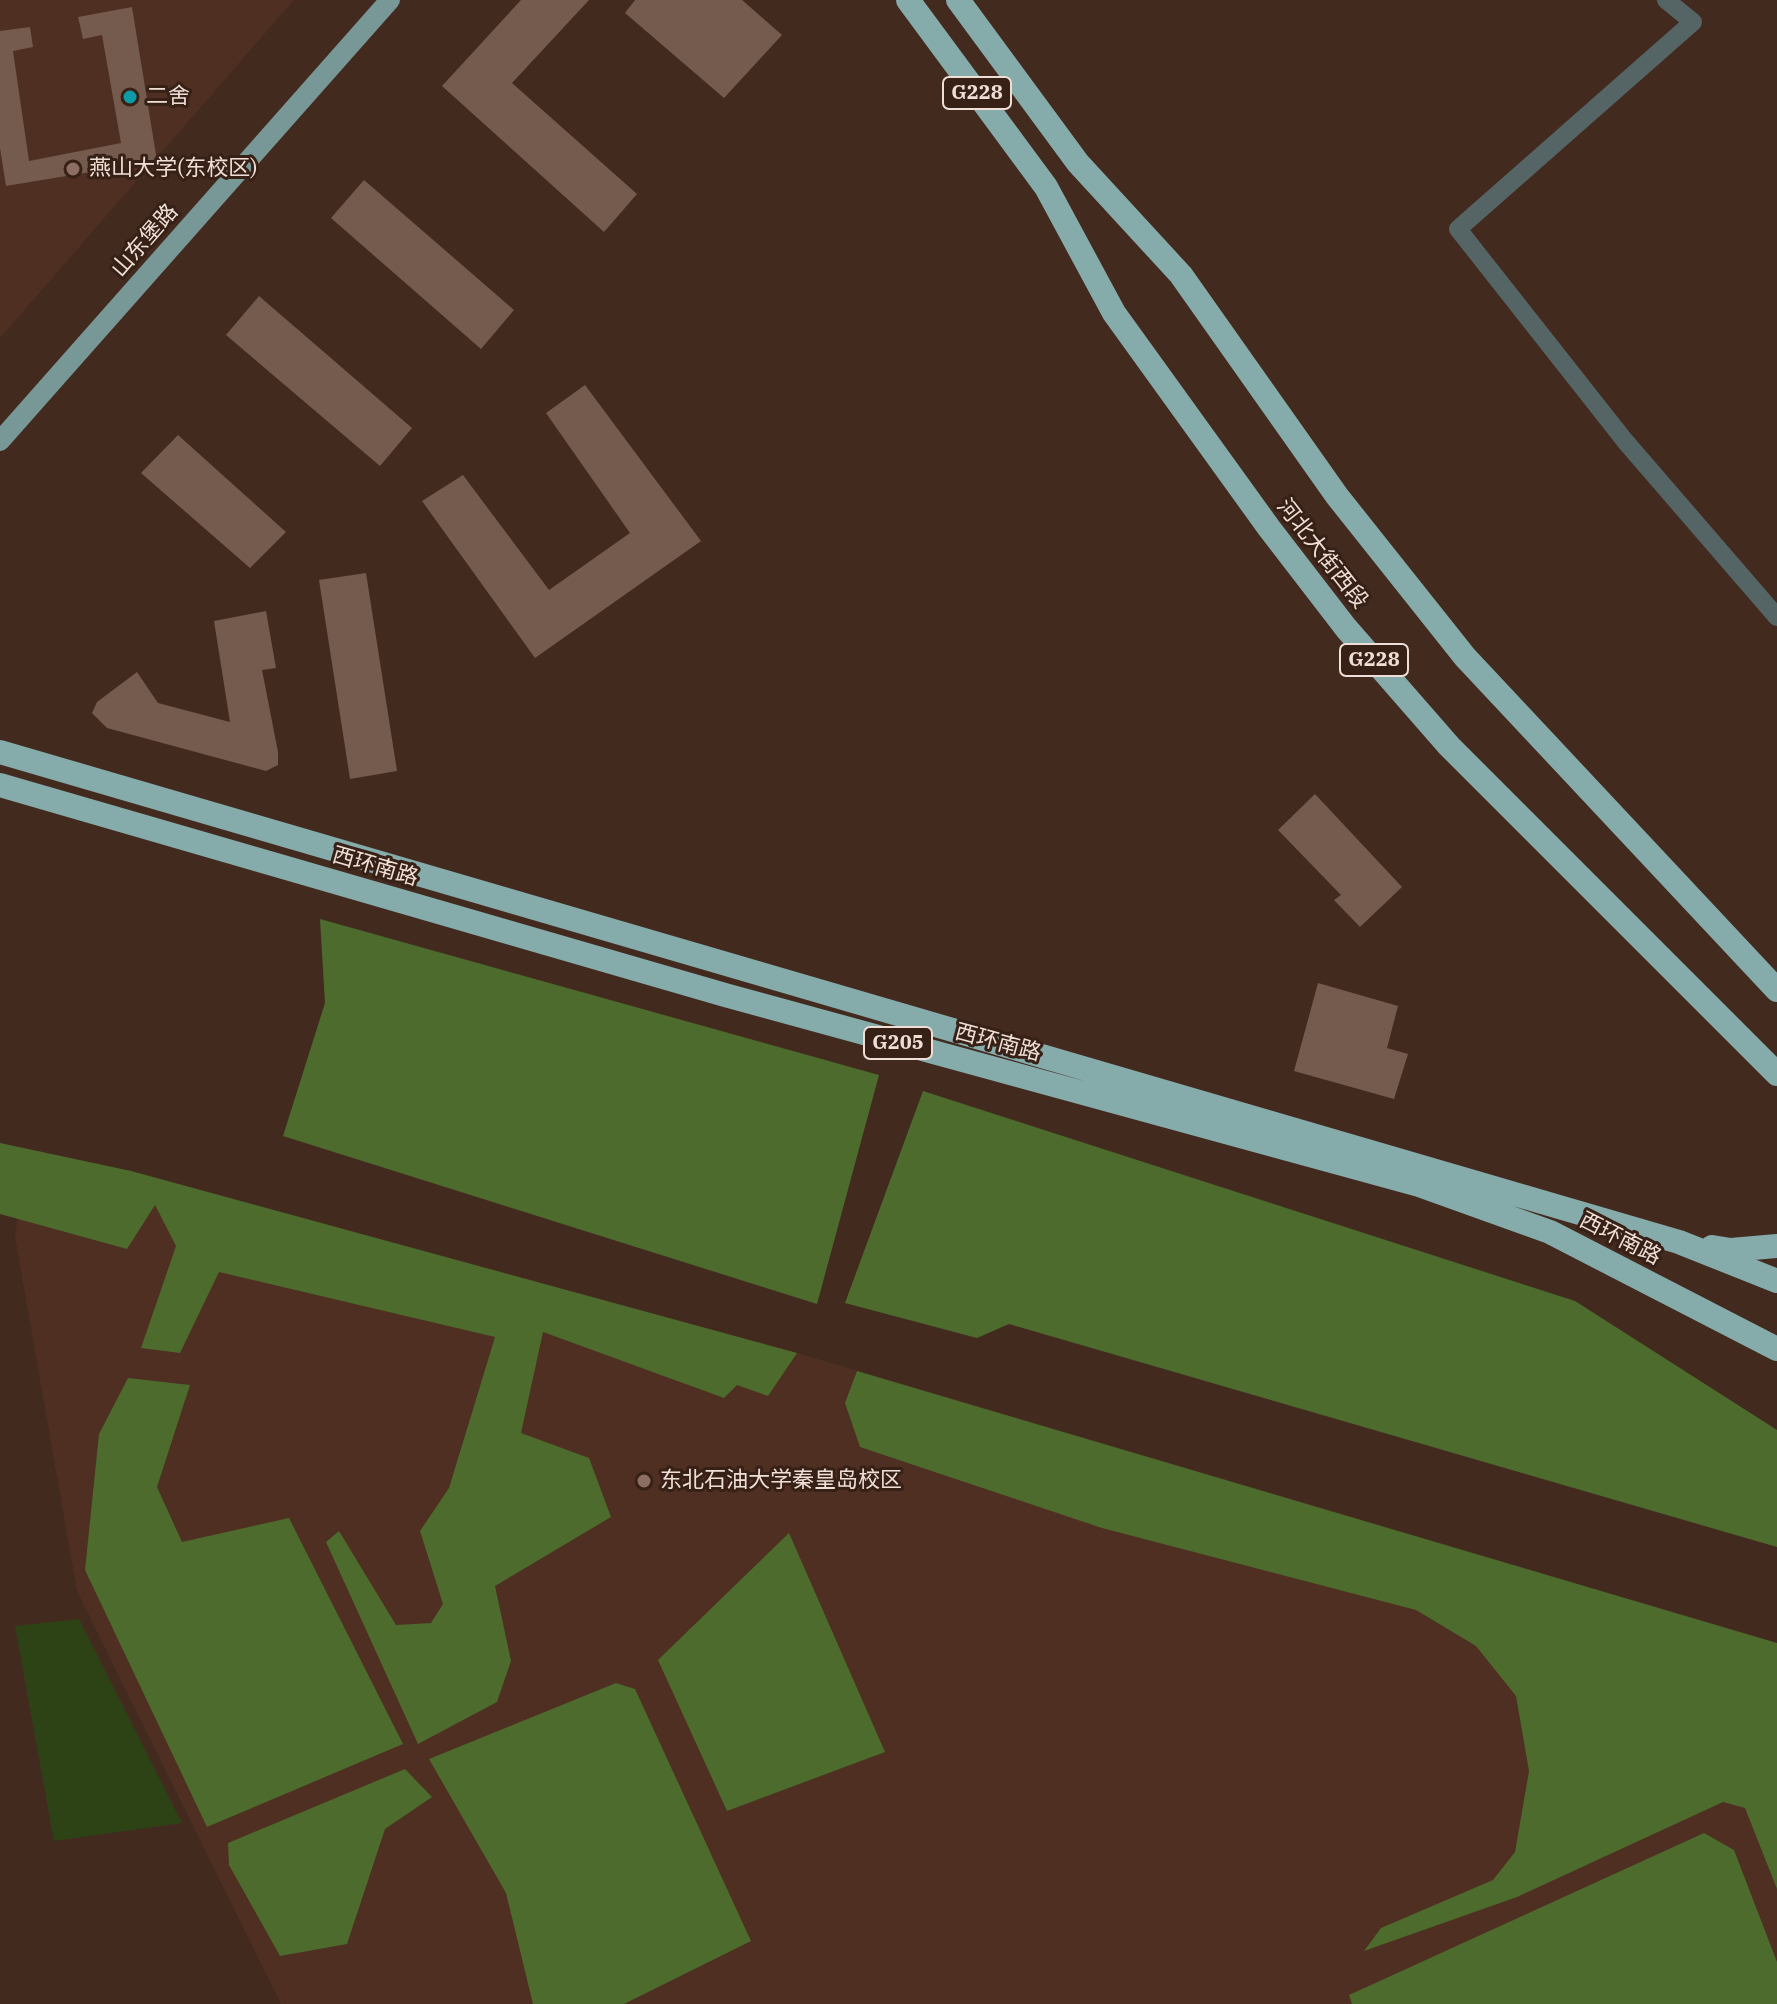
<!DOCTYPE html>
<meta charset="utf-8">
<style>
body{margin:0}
canvas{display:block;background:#422a1f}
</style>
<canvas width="1777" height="2004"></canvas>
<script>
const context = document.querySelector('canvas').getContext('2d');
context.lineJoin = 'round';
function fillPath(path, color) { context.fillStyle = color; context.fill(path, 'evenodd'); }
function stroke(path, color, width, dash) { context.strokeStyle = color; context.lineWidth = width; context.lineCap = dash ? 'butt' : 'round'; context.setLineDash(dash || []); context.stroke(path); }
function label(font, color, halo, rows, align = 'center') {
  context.font = font + ' "IBM Plex Serif","Noto Sans SC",serif'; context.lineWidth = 6; context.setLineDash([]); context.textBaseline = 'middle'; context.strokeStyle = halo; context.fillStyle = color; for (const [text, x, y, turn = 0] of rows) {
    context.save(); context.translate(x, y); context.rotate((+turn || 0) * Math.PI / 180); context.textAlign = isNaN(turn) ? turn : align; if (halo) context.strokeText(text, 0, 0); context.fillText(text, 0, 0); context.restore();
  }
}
fillPath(new Path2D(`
 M0,0H294L0,338Z
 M27,1149L131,1171L797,1353L1777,1643V2004H281L77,1591L15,1237Z`), '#4e2f21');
fillPath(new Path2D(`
 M79,1619L182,1823L54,1841L15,1626Z`), '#2d4316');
fillPath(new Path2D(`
 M320,919L879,1075L817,1304L283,1136L325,1003Z
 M923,1091L1575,1301L1777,1430V1547L1009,1324L977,1338L845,1303Z
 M0,1143L131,1171L797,1353L768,1396L737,1385L724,1398L543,1332L521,1433L589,1458L611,1517L495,1586L511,1661L497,1702L418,1744L326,1542L339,1531L396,1625L431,1623L443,1604L420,1531L449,1488L495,1337L219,1272L180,1353L141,1348L176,1246L155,1205L127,1249L0,1214Z
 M857,1371L1777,1643V1889L1745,1808L1723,1802L1517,1897L1364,1951L1381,1928L1493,1880L1515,1852L1529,1771L1516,1696L1476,1646L1416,1610L1102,1528L860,1447L845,1403Z
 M128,1378L190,1385L157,1487L182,1542L289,1518L403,1744L207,1827L85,1570L99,1434Z
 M789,1533L885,1752L727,1811L658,1660Z
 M616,1683L635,1689L751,1941L624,2004H533L506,1893L429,1759Z
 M405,1769L432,1797L385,1829L347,1944L280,1956L229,1865L228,1843Z
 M1704,1833L1734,1850L1777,1962V2004H1352L1349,1995Z`), '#4c6b2d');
fillPath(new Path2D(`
 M521,0H589L512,83L637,194L604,232L442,86Z
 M635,0H742L782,35L724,98L625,13Z
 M132,7L157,161L6,186L0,148V31L30,27L33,47L13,51L29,161L121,143L102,35L83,39L78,17Z
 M364,180L514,310L481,349L331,218Z
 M259,296L412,428L380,466L226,335Z
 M585,385L701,541L535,658L422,501L463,475L549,590L630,533L546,413Z
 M178,435L286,532L250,568L141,473Z
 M366,573L397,771L350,779L319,580Z
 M266,611L276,668L262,670L278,752V765L266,771L107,728L92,713L97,702L137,672L158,703L230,722L214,621Z
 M1315,794L1402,887L1360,927L1334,900L1341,895L1278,830Z
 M1318,983L1398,1006L1387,1048L1408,1054L1394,1099L1294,1071Z`), '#755a4e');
stroke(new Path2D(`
 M1666,0L1693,22L1458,229L1625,441L1777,617`), '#556465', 18);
stroke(new Path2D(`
 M0,441L390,0`), '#789797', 20);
stroke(new Path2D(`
 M908,0L1046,187L1114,313L1269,528L1346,628L1449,746L1777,1074
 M958,0L1078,163L1181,275L1337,496L1465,657L1777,990
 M0,752L1679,1242L1777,1281
 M0,785L725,995L1419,1185L1550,1232L1777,1349
 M1712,1247L1731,1250L1777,1246`), '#85abab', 24);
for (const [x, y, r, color] of [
 [130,97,8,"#0f9aa8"],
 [73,169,8,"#8d6e63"],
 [644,1481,8,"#8d6e63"]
]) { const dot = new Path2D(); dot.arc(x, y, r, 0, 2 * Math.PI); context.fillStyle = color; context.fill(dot); stroke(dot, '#372015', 3); }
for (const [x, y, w] of [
 [977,93,68],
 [1374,660,68],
 [898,1043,68]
]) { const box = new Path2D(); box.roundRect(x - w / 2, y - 16, w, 32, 6); context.fillStyle = '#372015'; context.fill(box); stroke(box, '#eeded6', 2); }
label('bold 20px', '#eeded6', null, [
 ["G228",977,93],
 ["G228",1374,660],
 ["G205",898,1043]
]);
label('22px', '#eeded6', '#372015', [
 ["二舍",146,97],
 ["燕山大学(东校区)",89,169],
 ["东北石油大学秦皇岛校区",660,1481]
], 'left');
label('22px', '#eeded6', '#372015', [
 ["山东堡路",145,241,-49],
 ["河北大街西段",1322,554,52],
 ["西环南路",375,867,16],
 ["西环南路",998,1043,15],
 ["西环南路",1620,1239,27]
]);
</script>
